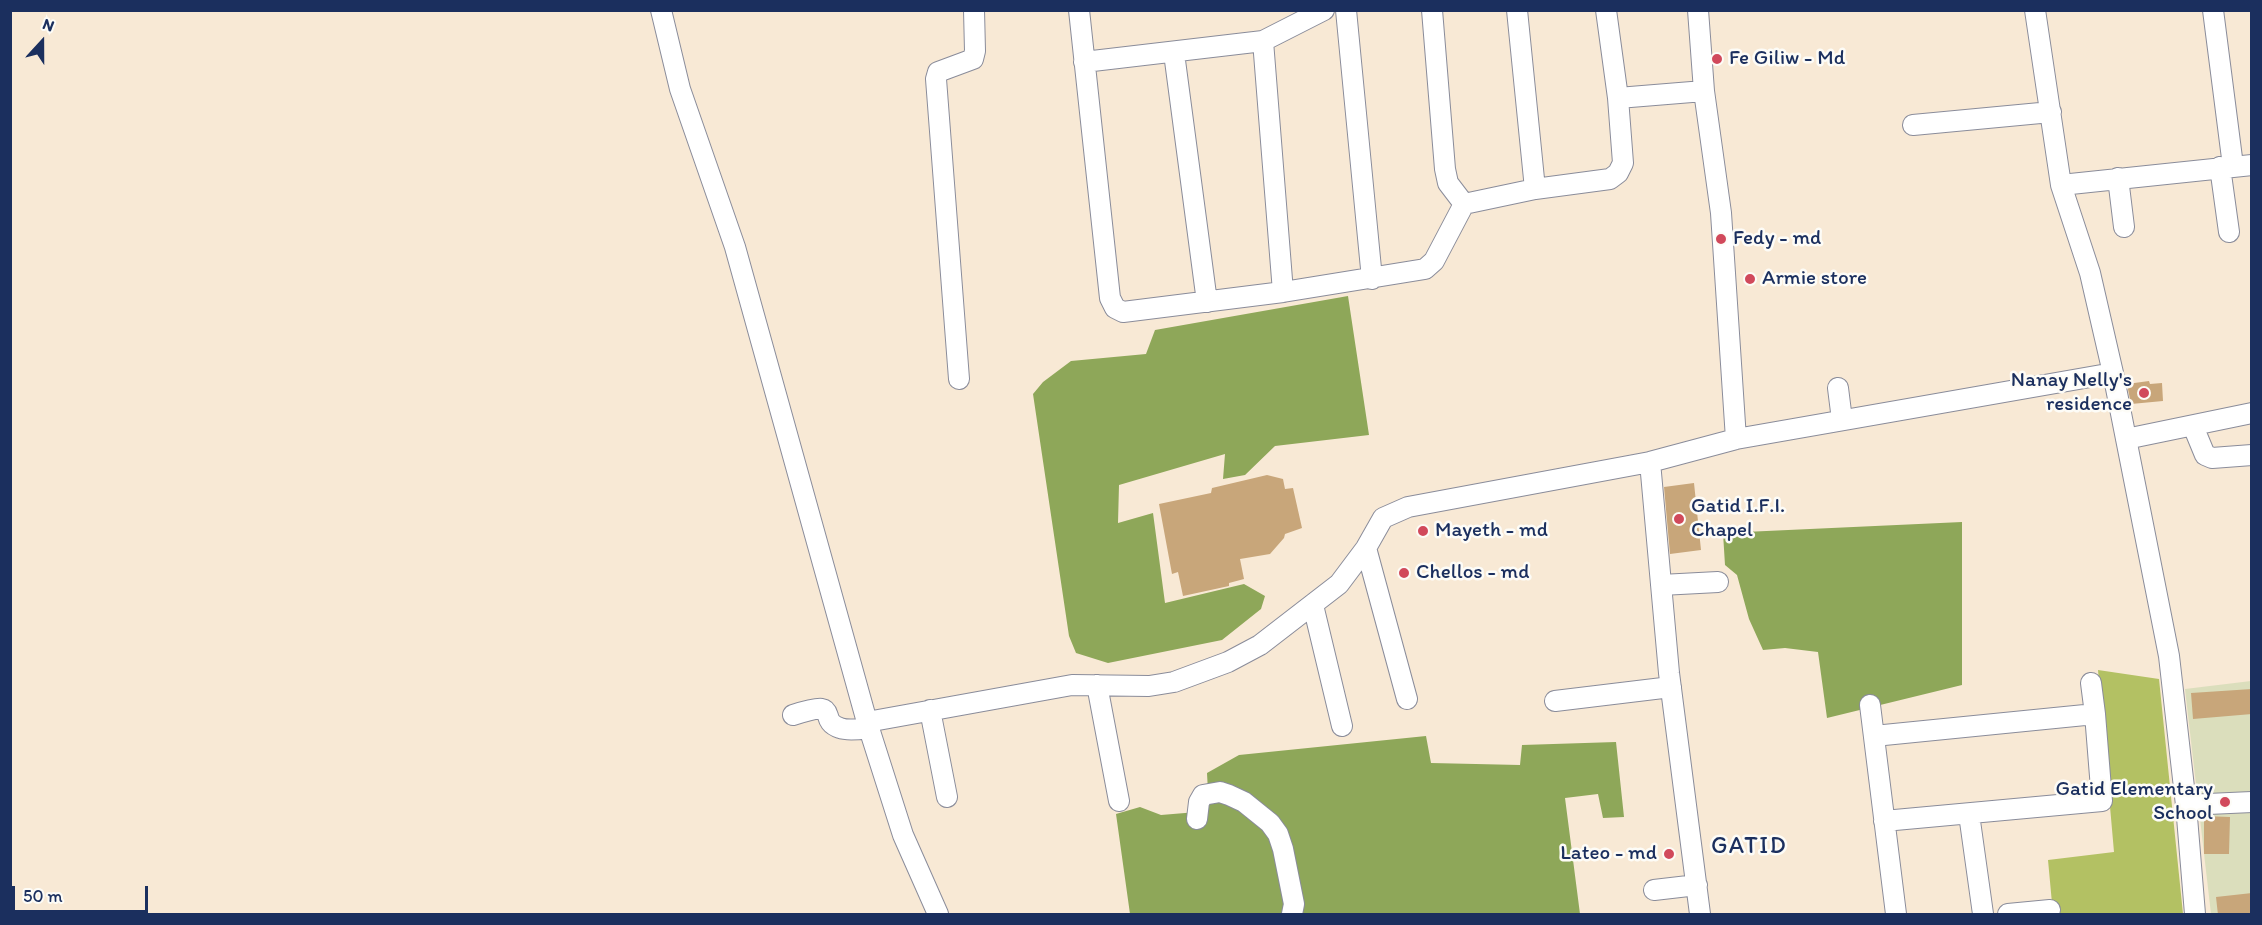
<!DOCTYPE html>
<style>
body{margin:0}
#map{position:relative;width:2262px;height:925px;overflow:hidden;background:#f8e9d5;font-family:Itim,sans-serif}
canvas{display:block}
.frame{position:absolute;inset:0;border:12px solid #1b2f5e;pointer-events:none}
.north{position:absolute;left:12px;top:12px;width:60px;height:60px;-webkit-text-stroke:4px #fdfcf7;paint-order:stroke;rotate:21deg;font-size:16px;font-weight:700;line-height:24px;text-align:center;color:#1b2f5e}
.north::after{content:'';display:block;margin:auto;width:21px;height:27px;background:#1b2f5e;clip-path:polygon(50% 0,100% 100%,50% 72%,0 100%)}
.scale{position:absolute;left:12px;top:886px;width:136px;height:27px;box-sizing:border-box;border:3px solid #1b2f5e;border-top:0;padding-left:8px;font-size:18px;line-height:21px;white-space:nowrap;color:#1b2f5e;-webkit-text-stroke:4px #fdfcf7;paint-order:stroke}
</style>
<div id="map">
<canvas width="2262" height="925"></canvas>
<div class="frame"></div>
<div class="north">N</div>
<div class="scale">50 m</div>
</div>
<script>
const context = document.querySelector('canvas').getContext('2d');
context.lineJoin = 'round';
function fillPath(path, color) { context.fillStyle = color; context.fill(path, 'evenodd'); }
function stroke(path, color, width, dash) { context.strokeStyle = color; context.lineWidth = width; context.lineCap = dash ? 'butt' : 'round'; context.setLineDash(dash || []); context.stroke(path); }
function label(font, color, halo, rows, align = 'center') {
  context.font = font + ' Itim,sans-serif'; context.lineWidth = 5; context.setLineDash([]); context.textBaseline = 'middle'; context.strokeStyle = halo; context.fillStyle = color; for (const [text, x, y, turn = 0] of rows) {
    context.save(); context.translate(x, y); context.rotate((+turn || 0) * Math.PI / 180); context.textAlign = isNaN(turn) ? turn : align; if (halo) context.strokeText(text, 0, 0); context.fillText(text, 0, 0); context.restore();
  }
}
fillPath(new Path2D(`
 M2251,681V914H2211L2185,689Z`), '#dbdebc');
fillPath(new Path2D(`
 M2098,670L2159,679L2183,914H2053L2048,860L2114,852Z`), '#b3c163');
fillPath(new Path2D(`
 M1348,296L1369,435L1275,446L1245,475L1223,479L1225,454L1119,485L1118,523L1153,513L1165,603L1244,584L1265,596L1261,609L1222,640L1108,663L1076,653L1069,636L1033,394L1043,382L1071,361L1146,354L1155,330Z
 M1962,522V685L1827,718L1818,652L1785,648L1763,650L1749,619L1737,575L1725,565L1723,533Z
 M1426,736L1431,763L1520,765L1522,745L1616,742L1624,817L1603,818L1598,794L1565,798L1580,914H1130L1116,814L1140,807L1161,815L1209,811L1207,773L1239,755Z`), '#8ea759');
fillPath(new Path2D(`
 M2149,381L2150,384L2162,383L2163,401L2131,404L2127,384Z
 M1267,475L1283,479L1285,489L1293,488L1302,528L1285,534L1284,538L1270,554L1240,559L1244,579L1229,583V586L1183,596L1178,572L1172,574L1159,504L1211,493L1212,488Z
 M1694,483L1701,550L1670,554L1664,487Z
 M2252,689V714L2193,719L2191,693Z
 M2204,816L2230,817L2229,854H2204Z
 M2252,893V915H2218L2216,897Z`), '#c8a67a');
const minor = new Path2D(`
 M661,10L680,89L735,247L867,722L903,835L938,914
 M1079,10L1110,298L1115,308L1123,312L1283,292L1425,269L1434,261L1464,204L1535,189L1610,179L1618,173L1623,163L1618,98L1606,10
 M1346,10L1372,279
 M1432,10L1445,169L1448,183L1464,204
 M1517,10L1535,189
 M1698,10L1704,91L1721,213L1736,439
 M2035,10L2061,185L2090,273L2113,373L2169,656L2186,805L2195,914
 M2213,10L2233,166
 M1263,41L1283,292
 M1174,53L1207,302
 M1084,62L1263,41L1324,10
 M1618,98L1704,91
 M1913,125L2051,112
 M2220,167L2229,232
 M2118,178L2124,227
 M2061,185L2252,165
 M959,379L936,79L938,72L973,59L975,51L974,10
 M1838,388L1842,420
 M2193,426L2205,455L2212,458L2252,455
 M2126,439L2252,413
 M1650,462L1669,673L1700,914
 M1366,548L1407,699
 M1661,585L1718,582
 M1313,605L1342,726
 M2091,683L2095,714
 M1097,685L1119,801
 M1555,701L1671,687
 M1870,705L1896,914
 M930,710L947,797
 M793,715C845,698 815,720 840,728C848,731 861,729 869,728
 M867,722L1072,685L1149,686L1174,682L1228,662L1260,645L1339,584L1366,548L1383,518L1408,507L1650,462L1736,439L2113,373
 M1874,736L2095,714L2102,801L1884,821
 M2186,805L2252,802
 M1969,814L1983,914
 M1197,819L1199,802L1203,795L1220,792L1229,795L1244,802L1270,823L1278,834L1283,849L1294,904L1292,914
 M1654,890L1697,885
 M2008,914L2050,910`);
stroke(minor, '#8a8c9a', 22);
stroke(minor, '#fff', 20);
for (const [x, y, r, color] of [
 [1717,59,6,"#d1495b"],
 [1721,239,6,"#d1495b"],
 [1750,279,6,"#d1495b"],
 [2144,393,6,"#d1495b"],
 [1679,519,6,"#d1495b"],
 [1423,531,6,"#d1495b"],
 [1404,573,6,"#d1495b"],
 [2225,802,6,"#d1495b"],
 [1669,854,6,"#d1495b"]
]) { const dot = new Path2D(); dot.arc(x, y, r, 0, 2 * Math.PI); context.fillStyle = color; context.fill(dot); stroke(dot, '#fdfcf7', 2); }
label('21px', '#1b2f5e', '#fdfcf7', [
 ["Fe Giliw - Md",1729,59],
 ["Fedy - md",1733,239],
 ["Armie store",1762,279],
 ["Nanay Nelly's",2132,381,"right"],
 ["residence",2132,405,"right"],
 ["Gatid I.F.I.",1691,507],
 ["Chapel",1691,531],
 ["Mayeth - md",1435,531],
 ["Chellos - md",1416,573],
 ["Gatid Elementary",2213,790,"right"],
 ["School",2213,814,"right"],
 ["Lateo - md",1657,854,"right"]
], 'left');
context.letterSpacing = '1.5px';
label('24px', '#1b2f5e', '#fdfcf7', [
 ["GATID",1749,847]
]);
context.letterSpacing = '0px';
</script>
